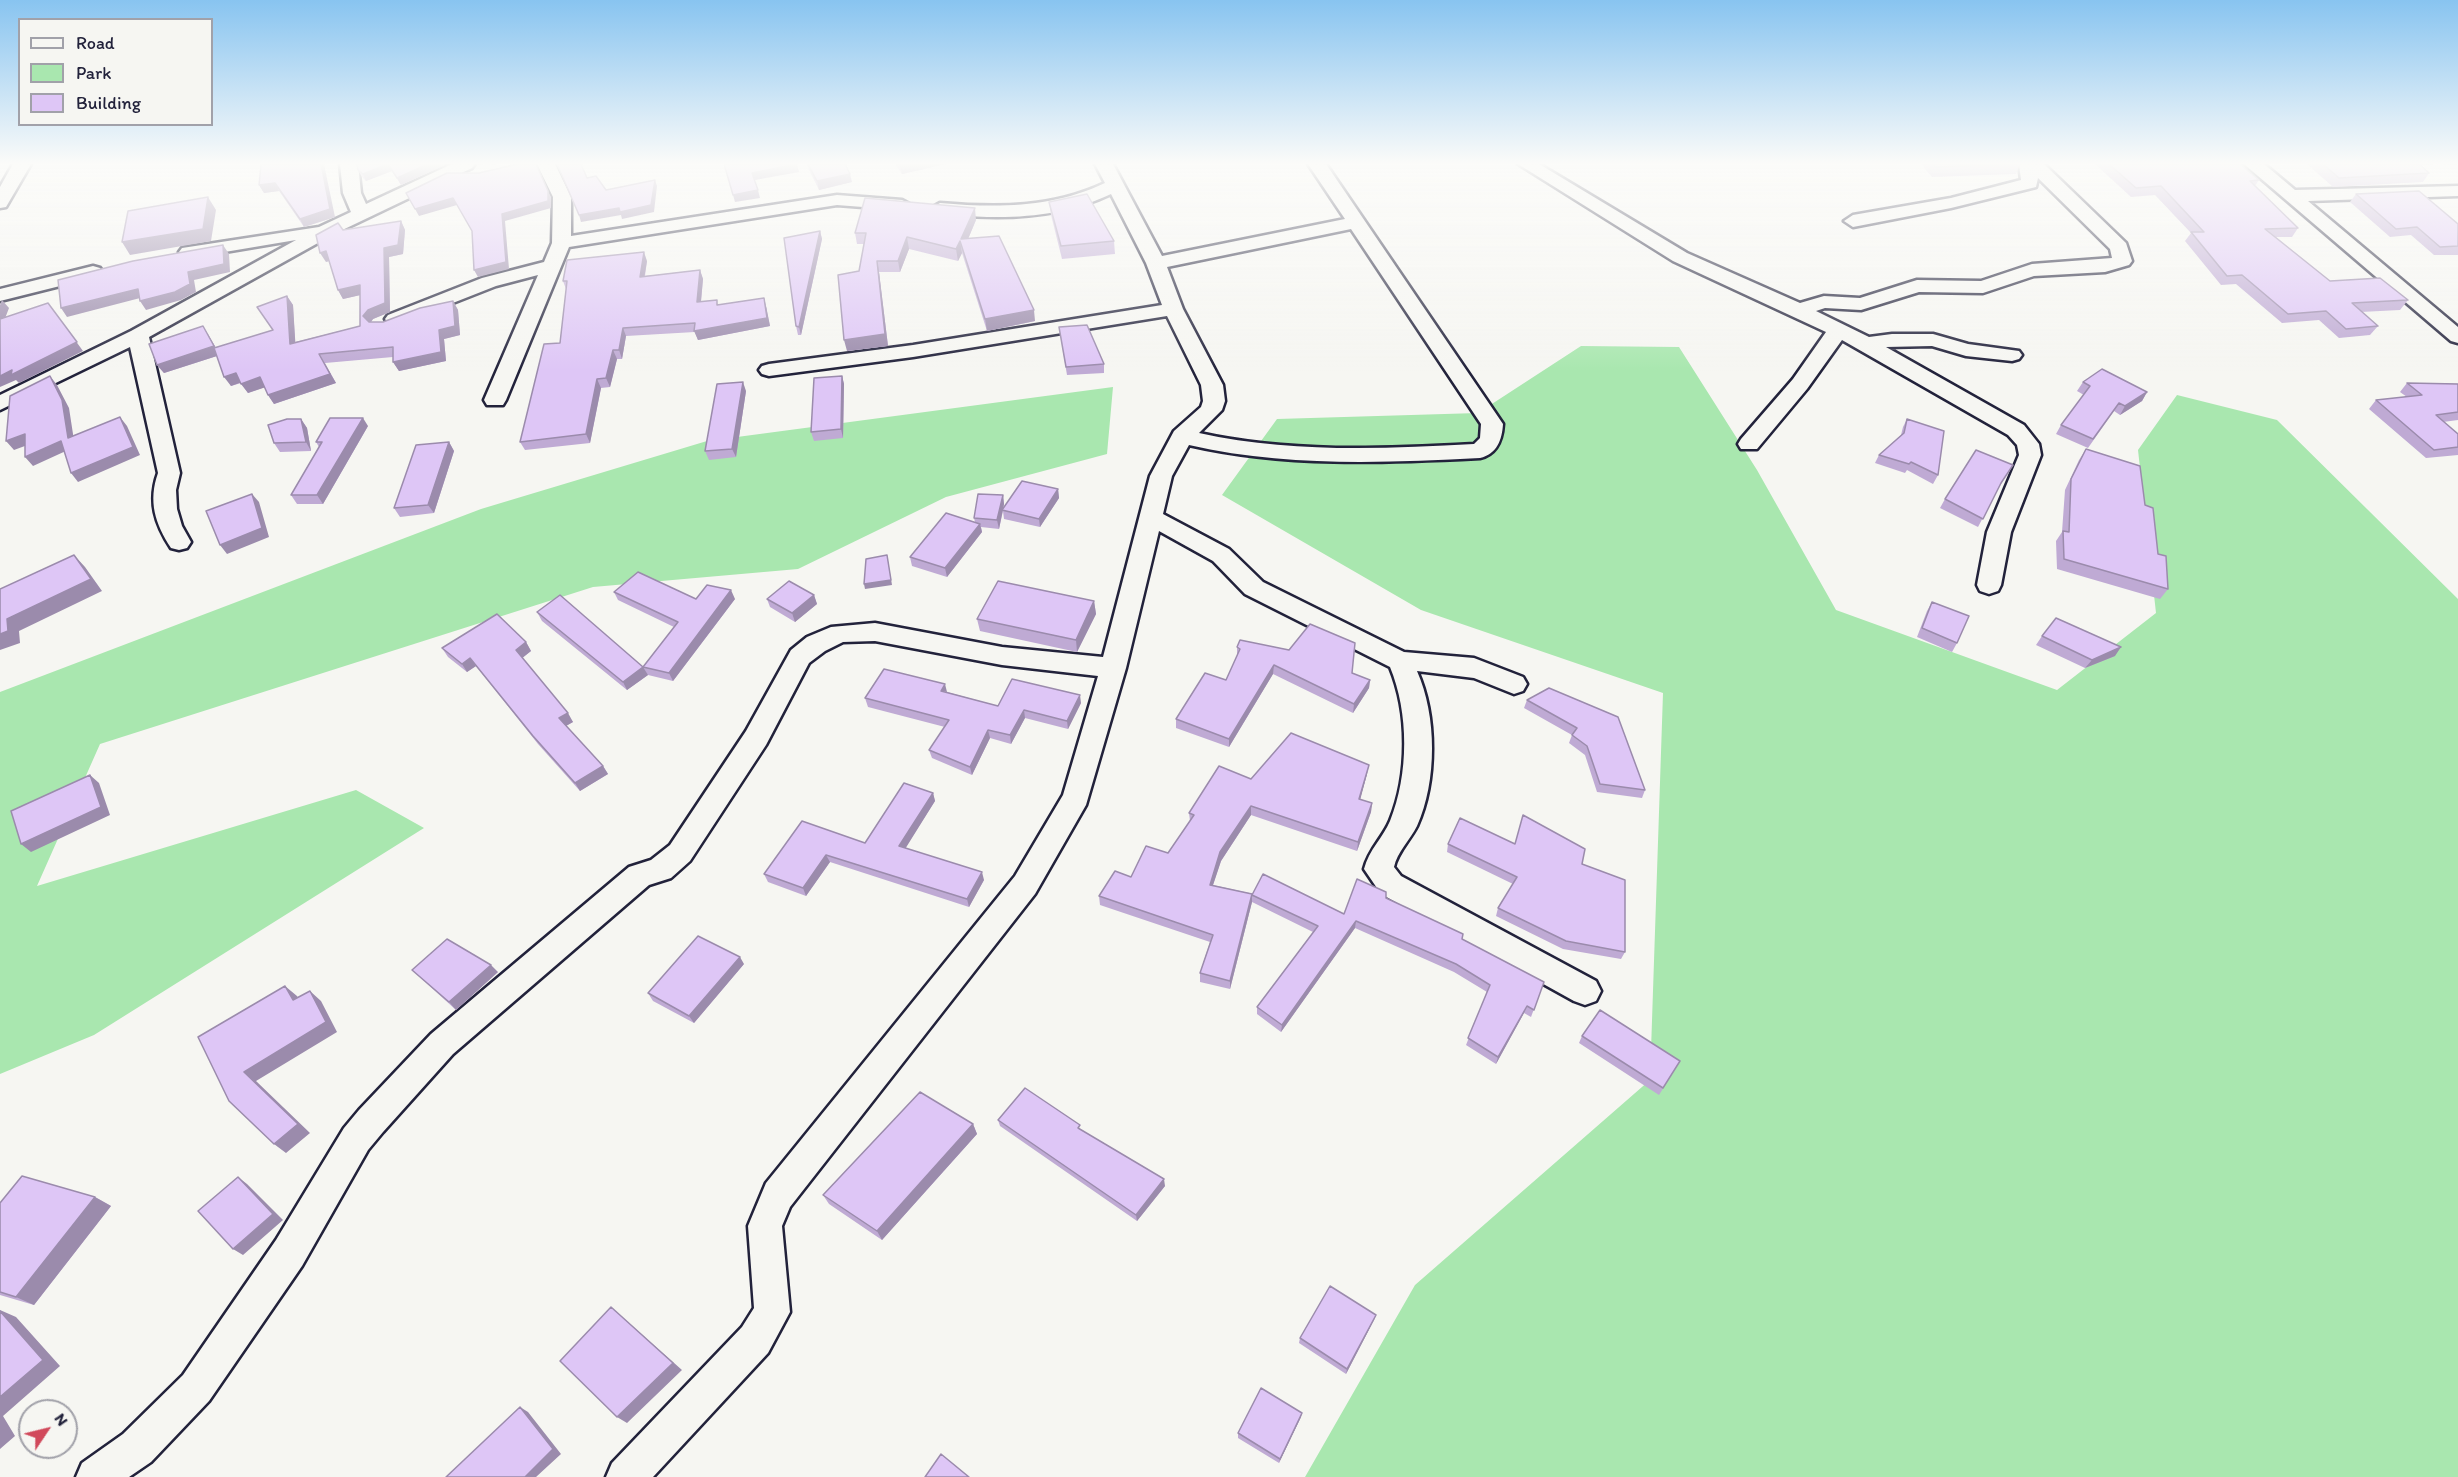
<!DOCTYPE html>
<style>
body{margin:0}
#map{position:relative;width:2458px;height:1477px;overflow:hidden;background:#f6f6f2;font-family:Itim,sans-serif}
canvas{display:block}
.legend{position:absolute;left:18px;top:18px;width:195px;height:108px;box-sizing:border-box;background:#f6f6f2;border:2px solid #a1a1a9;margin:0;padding:8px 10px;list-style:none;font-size:18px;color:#22223b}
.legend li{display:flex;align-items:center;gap:12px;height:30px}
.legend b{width:30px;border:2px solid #a1a1a9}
.north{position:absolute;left:18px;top:1399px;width:60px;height:60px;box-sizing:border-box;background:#f6f6f2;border:2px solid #a1a1a9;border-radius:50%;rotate:55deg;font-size:16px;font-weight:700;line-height:24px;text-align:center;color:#22223b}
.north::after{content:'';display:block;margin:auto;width:21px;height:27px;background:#d1495b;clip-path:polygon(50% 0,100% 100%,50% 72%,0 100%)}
</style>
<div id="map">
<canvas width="2458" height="1477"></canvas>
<ul class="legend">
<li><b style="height:8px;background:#f6f6f2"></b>Road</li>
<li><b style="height:16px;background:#a9e7af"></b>Park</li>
<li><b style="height:16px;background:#dec6f6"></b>Building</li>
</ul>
<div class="north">N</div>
</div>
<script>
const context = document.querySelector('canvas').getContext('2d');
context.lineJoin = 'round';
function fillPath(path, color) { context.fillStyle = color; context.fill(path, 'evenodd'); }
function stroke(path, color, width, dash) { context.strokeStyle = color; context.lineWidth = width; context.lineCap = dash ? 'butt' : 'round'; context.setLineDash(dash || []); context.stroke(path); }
fillPath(new Path2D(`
 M1581,346L1679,347L1757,470L1836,610L2057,690L2156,613L2138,450L2177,395L2277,420L2458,599V1477H1305L1415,1285L1650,1080L1663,693L1421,610L1222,495L1277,419L1478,413Z
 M1113,387L1107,454L946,497L798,569L593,587L100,744L37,886L356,790L424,828L94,1035L0,1074V692L481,509L707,441Z`), '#a9e7af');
const minor = new Path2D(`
 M13,164H31L6,207L0,208V187Z
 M340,164H358L361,193L366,204L452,164H475L472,168L334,234L149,337L180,473L176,490L177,509L182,526L191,542L187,548L179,550L171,548C155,524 148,501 158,473L130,347L0,410V395L131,331L296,240L189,258L179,252L182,248L319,227L351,212L343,193Z
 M537,164H555L571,197V236L837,195L902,200L911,205L902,210L837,205L569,247L506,400L503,405H487L484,400L538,275L496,286L402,323H388L385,319L388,315L482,278L544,262L552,243L553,197Z
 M1095,164H1113L1162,256L1345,219L1308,164H1326L1503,424C1502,440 1497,454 1480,458C1382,463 1285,467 1189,445L1172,476L1163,514L1229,549L1263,582L1404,652L1474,658L1523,677L1527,684L1523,691L1514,694L1474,678L1417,671C1437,716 1437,781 1417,826C1410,840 1397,852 1394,867L1401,876L1596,981L1601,991L1596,1001L1585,1005L1574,1001L1381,894L1364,869C1369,849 1383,838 1390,821C1409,774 1409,713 1390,667L1245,594L1213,561L1159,531L1126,668L1086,805L1035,894L790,1207L782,1226L790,1312L768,1353L653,1477H606L612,1463L742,1327L754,1308L748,1226L766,1183L1015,876L1063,795L1098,676L1002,665L875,641L843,642L825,651L809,663L766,745L690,861L671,878L649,885L453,1054L383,1132L368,1150L302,1266L209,1401L151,1462L129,1477H76L82,1463L123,1434L183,1375L276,1240L344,1128L359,1110L431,1034L629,867L651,860L670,845L746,731L791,650L807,637L831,627L875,623L1002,647L1103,657L1150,476L1174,431L1201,407L1203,401L1201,385L1167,316L913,357L769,376L762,374L759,370L762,366L769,364L913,345L1162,305L1146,263L1111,194C1063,217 1009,220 956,215C948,214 936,216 931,208L940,203C998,208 1052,208 1105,183ZM1351,229L1481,424L1480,438L1474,444C1382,449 1289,453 1199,433L1222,410L1225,401L1223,385L1183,309L1167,267Z
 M1518,164H1539L1687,253L1800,303L1824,296L1860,298L1917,280L1981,281L2032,264L2112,258L2110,249L2038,178L2036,187L1951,208L1853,227L1844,221L1853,215L1951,198L2021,180L2019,164H2044L2126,243L2132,261L2129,265L2105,272L2034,276L1983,293L1919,292L1861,310L1825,308L1816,311L1869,337L1892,334H1933L1968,344L2019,351L2022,355L2019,359L2012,361L1966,356L1932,346L1886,347L2024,425L2039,444L2041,455L2011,532L2001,585L1998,591L1989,594L1980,591L1977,585L1987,532L2019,455L2017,445L2008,435L1842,340L1807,389L1757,449H1741L1738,444L1741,439L1793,379L1826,332L1673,261Z
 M2244,164H2264L2295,190L2458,186V196L2308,201L2458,327V343L2451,341Z
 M93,266L100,268L103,272L100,276L0,301V289Z`);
stroke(minor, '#22223b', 5);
fillPath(minor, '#f6f6f2');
fillPath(new Path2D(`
 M261,164L335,217L304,227L279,191L264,193L259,185Z
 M476,164H497L477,165Z
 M807,164H845L852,182L819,190L809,170Z
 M895,164H946L902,174Z
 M1921,164H2020L2016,174L1932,177Z
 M2095,164H2240L2259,180L2255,186L2298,228L2292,237H2276L2330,281L2408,300L2400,310L2361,312L2378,326L2370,335L2339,338L2319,320L2282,323L2236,284L2221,285L2185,241L2191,233L2155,195L2131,197Z
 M2307,164H2458L2421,165L2429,173L2423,182L2333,187Z
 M445,165L401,185L392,171L366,181L362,177L358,170Z
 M2356,194L2458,224V255H2434L2411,235L2390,237L2350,202Z
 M1049,202L1114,241L1115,254L1062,259L1051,215Z
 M976,220L968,239L1035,321L987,331L962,253L958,261L909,249L900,272H879L888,346L847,351L859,271L864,244H857L855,233Z
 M401,221L405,230L403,254L389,257L390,312L373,319L371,322H383L453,301L458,310L460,335L444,339L446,361L399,371L393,362V357L325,363L336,383L274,404L268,395L265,387L248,393L241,383L231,386L217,356L164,373L157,365L208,334L216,348L273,330L257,307L287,296L293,305L295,342L360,326V295L343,299L338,290L329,261L326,262L343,230Z
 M820,231L822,239L801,335H798L796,326Z
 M647,261L645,276L700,270L703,279L701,302L719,304L766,306L770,326L698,340L695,332L626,336L622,359H617L610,387L601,388L590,443L525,450L520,442L560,343L566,289L563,281Z
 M1059,327L1104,364V373L1067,375Z
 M842,376L844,384L843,438L814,441L811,432Z
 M2083,382L2147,392L2142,401L2120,415L2114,411L2088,448L2056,434L2061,425L2084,395L2077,391Z
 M2407,383L2458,384V420L2443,422L2458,434V455L2426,458L2369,409L2376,400L2407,397L2400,392Z
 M746,391L736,457L709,460L705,451Z
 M301,419L307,428L311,451L280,452L274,443Z
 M1907,419L1938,475L1933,484L1907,470L1905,473L1875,463L1879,455L1901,435L1903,427Z
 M368,426L323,504H297L291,495L319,447L316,442Z
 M449,442L454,451L434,513L400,517L394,508Z
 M2086,449L2145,505L2168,589L2160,599L2057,569L2056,541L2062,532L2065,490L2079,460Z
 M2013,465L1998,489L1978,527L1940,508L1945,499Z
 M1058,489L1059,498L1040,527L1004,519L1003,511L999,529L981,527L982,532L947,577L912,566L910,557L975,522L974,518L1003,495L1004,504L1003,509Z
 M614,592L696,599H735L673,681L648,675L627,690L542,621L537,612L643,667L674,627L618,600Z
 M814,595L817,604L795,622L770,607L767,599Z
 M1094,601L1096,614L1077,652L980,631L977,619Z
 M1932,602L1957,643L1952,652L1917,637L1927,611Z
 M2042,636L2115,656L2085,668L2036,645Z
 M526,642L531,651L522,658L573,722L566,726L603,766L608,774L580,791L538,744L476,666L467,672L448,657L442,648Z
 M1237,647L1352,673L1370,680L1369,688L1353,713L1273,674L1229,747L1176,728V719L1226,680L1237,656Z
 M1549,688L1645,790L1642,798L1597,792L1585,755L1569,743L1572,735L1524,708L1527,700Z
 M947,692L998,706L1081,703L1068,729L1025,718L1011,744L990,738L972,775L932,758L929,750L945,727L868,707L865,698Z
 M1367,774L1360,799L1372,803L1371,812L1357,851L1251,815L1221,861L1213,885L1344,914L1386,898L1462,939L1544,982L1531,1017L1524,1013L1496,1064L1466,1045L1487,992L1454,972L1355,928L1281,1032L1257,1014V1007L1313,932L1252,902L1230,989L1200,982V973L1210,942L1100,905L1099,896L1168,853L1190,821L1189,813L1251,779Z
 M933,793L935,801L905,848L984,880L969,907L830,862L806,896L768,882L764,874L865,843Z
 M1448,844H1515L1582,864L1625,952L1621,959L1563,949L1496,916L1498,908L1513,884L1447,852Z
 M744,964L694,1023L653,1001L648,993Z
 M412,970L498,972L456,1010Z
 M1582,1036L1680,1061L1659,1095L1579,1043Z
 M998,1120L1082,1130L1165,1186L1137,1221L1000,1126Z
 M973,1124L977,1134L882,1240L829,1204L823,1195Z
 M95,1197L111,1206L34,1305L0,1295V1203Z
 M1376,1315L1374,1320L1346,1374L1299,1343L1300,1338Z
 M1301,1417L1279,1463L1238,1438V1433Z`), '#bfaad4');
fillPath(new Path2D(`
 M321,164H324L335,217L304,227L300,219Z
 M388,164L392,171L366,181L363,174Z
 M428,164H445V165L401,185L397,178Z
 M797,164L799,172L755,180L752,173Z
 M910,164H946L902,174L900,166Z
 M850,174L852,182L819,190L817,181Z
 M655,180L657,186L654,212L622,219L621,215L581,222L579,215Z
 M275,183L279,191L264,193L259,185Z
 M758,190L760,198L735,202L733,195Z
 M548,191L551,197V208L505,221L509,269L478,277L474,270L502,214Z
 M208,197L216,210L211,241L130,255L122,242Z
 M453,198L457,205L419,216L415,209Z
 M975,208L976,220L963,251L961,239Z
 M401,221L405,230L403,254L389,257L390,312L373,319L369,325L363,316L384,248Z
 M820,231L822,239L801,335L799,327Z
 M907,237L909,249L900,272L898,261Z
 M960,241L962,253L958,261L956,249Z
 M223,245L229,254L230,272L194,280L196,292L181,300L146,310L140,301L188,272Z
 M326,251L332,260L326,262L320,253Z
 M644,252L647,261L643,285L640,277Z
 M877,261L879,272L888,346L847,351L844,340Z
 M700,270L703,279L700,311L697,302Z
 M360,285L365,294L343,299L338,290Z
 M138,289L144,297L67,317L61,308Z
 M287,296L293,305L296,353L290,344Z
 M764,298L766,306L770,326L698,340L694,331Z
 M2,300L9,308L1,329L0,328V305Z
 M453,301L458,310L460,335L444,339L446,361L399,371L393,362L439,330Z
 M1034,310L1035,321L987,331L985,319Z
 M54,311L83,351L19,383L16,380L0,387V376Z
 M203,326L220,355L164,373L157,365Z
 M623,328L626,336L622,359L619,350Z
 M613,350L617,359L610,387L606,378Z
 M319,354L336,383L274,404L268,395Z
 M236,373L242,382L231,386L224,377Z
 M50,376L57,385L69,408L75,447L68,438Z
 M842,376L844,384L843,438L841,429Z
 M260,377L266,387L248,393L241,384Z
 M597,379L601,388L590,443L586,434Z
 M743,382L746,391L736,457L732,449Z
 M2147,392L2142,401L2120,415L2125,406Z
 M120,417L127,426L140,455L78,482L71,473Z
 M363,418L368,426L323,504L317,495Z
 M301,419L307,428L311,451L306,442Z
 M25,434L33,443L14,450L6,441Z
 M61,441L68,450L33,466L25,457Z
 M449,442L454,451L434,513L428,505Z
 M1058,489L1059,498L1040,527L1039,519Z
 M252,494L259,502L269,537L227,554L220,545Z
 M1003,495L1004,504L999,529L997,520Z
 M980,524L982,532L947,577L945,568Z
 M74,555L85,567L102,591L19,631L20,643L0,650V634L7,619Z
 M887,555L892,585L865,589L864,584Z
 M731,590L735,599L673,681L669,673Z
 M814,595L817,604L795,622L792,613Z
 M1094,601L1096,614L1077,652L1076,640Z
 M526,642L531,651L521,659L516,650Z
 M2121,647L2115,656L2085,668L2092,660Z
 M470,658L476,666L467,672L462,664Z
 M1274,665L1273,674L1229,747V739Z
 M643,667L648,675L627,690L623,682Z
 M1370,680L1369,688L1353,713L1354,704Z
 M945,684L947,692L941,691Z
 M1080,695L1081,703L1068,729L1067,721Z
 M1024,710L1025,718L1011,744L1010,735Z
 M568,713L573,722L564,727L559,718Z
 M988,730L990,738L972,775L970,767Z
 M1369,765L1367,774L1358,808L1359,799Z
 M603,766L608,774L580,791L575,783Z
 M90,775L99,783L110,815L31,852L21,844Z
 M933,793L935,801L902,854L899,846Z
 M1372,803L1371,812L1357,851L1358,842Z
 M1251,806V815L1221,861L1210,894V885L1220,852Z
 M826,855L830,862L806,896L803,888Z
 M982,872L984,880L969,907L967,899Z
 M1252,894V902L1230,989V981Z
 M1356,921L1355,928L1281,1032L1282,1025Z
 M740,957L744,964L694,1023L689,1016Z
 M491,965L498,972L456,1010L449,1002Z
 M285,986L297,996L305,1010L293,1000Z
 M310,991L321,1001L337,1032L256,1081L310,1133L286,1153L274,1144L244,1072Z
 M1527,1006L1524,1013L1496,1064L1498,1057Z
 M973,1124L977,1134L882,1240L877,1231Z
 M238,1177L247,1184L283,1220L243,1255L233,1249Z
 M1164,1179L1165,1186L1137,1221L1136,1215Z
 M95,1197L111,1206L34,1305L16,1297Z
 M611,1307L682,1370L627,1423L617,1417Z
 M0,1310L16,1317L60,1366L3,1416L15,1436L0,1449Z
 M1376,1315L1374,1320L1346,1374L1347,1369Z
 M520,1407L528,1412L561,1454L536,1477H525Z
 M1302,1413L1301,1417L1279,1463L1280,1459Z`), '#9b8bac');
const building = new Path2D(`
 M261,164H321L330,209L300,219L275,183L259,185Z
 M357,164H428L397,178L388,164L363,174L358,170Z
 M518,164H536L548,191V201L502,214L506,262L474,270L472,231L453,198L415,209L406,193L447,173H479Z
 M557,164H581L587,178L596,176L606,190L655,180L651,205L620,212L619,208L579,215Z
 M724,164H797L752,173L758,190L733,195Z
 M808,164H845L850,174L817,181Z
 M899,164H910L900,166Z
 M1933,164H2008L1936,167Z
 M2109,164H2240L2259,180L2250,181L2298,228L2265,229L2330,281L2380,278L2408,300L2352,303L2378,326L2346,329L2326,311L2288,314L2242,275L2227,276L2191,232H2204L2161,186L2136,188Z
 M2323,164H2419L2429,173L2339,178Z
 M2419,191L2458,224V246L2440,247L2417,227L2396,229L2356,194Z
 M1087,194L1114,241L1061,246L1049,202Z
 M208,197L203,229L122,242L128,211Z
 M865,198L975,208L961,239L999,236L1034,310L985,319L960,241L956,249L907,237L898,261H877L885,334L844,340L838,275L859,271L866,233H855Z
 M401,221L398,245L384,248L385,303L368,310L363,316L369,322H383L420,308L453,301L455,326L439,330L441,352L393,362V347L319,354L330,374L268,395L260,377L241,384L236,373L224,377L214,348L273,330L257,307L287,296L290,344L360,326V285L338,290L326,251L320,253L316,235L338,223L343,230Z
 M820,231L799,327L796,326L784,238Z
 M223,245L224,264L188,272L190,284L175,292L140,301L138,289L61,308L58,280L133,261Z
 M644,252L640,277L700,270L697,302L717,300V305L764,298L767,318L694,331L695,323L623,328L619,350H613L606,378L597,379L586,434L520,442L544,344L560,343L567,281H563L567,260Z
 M48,303L77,342L11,375L12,370L0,376V319Z
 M1087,325L1104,364L1066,367L1059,327Z
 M203,326L214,346L157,365L149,344Z
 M2102,369L2147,392L2125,406L2119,403L2093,439L2061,425L2090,386L2083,382Z
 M50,376L62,400L68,438L120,417L133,447L71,473L61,441L25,457V434L6,441L10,396Z
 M842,376L841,429L811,432L814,378Z
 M743,382L732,449L705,451L717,384Z
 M2407,383L2458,384V412L2436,415L2458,434V447L2434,450L2376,400L2422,395Z
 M330,418H363L317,495H291L322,442H316Z
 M287,419H301L306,442L274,443L268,425Z
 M1907,419L1944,431L1938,475L1911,462L1909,464L1879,455L1904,433Z
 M449,442L428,505L394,508L416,445Z
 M2086,449L2140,466L2145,505L2153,508L2158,554L2166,556L2168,589L2064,559L2063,531L2069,532L2071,479Z
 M1976,450L2013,465L2001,483L1983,519L1945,499Z
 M1022,481L1058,489L1039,519L1002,510Z
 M252,494L262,528L220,545L206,511Z
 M978,494L1003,495L997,520L974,518Z
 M946,513L980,524L945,568L910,557Z
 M74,555L91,579L7,619L8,631L0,634V589Z
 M887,555L891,580L864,584L866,559Z
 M638,572L696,599L707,585L731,590L669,673L643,667L678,622L614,592Z
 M789,581L814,595L792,613L767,599Z
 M998,581L1094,601L1076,640L977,619Z
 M560,595L643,667L623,682L537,612Z
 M1932,602L1969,616L1957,643L1922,628Z
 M497,614L526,642L516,650L568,713L559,718L603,766L575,783L533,736L470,658L462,664L442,648Z
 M2056,618L2121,647L2092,660L2042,636Z
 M1310,624L1355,643L1352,673L1370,680L1354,704L1274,665L1229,739L1176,719L1205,673L1226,680L1240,649L1237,647L1240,640L1289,650Z
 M884,669L945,684L941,691L998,706L1012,679L1080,695L1067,721L1024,710L1010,735L988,730L970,767L929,750L949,720L865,698Z
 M1549,688L1618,717L1645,790L1600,784L1587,746L1572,735L1577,728L1527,700Z
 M1291,733L1369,765L1359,799L1372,803L1358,842L1251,806L1220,852L1210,885L1252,894L1230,981L1200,973L1213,935L1099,896L1115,871L1131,877L1146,846L1168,853L1194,815L1189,813L1219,766L1251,779Z
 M90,775L101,807L21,844L11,811Z
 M904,783L933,793L899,846L982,872L967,899L826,855L803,888L764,874L802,821L865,843Z
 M1523,815L1585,849L1582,864L1625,880V952L1566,941L1498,908L1517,877L1448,844L1460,818L1515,844Z
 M1263,874L1344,914L1357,879L1386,892V898L1463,934L1462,939L1544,982L1534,1010L1527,1006L1498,1057L1468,1038L1490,985L1456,964L1356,921L1282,1025L1257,1007L1318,926L1252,895Z
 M698,936L740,957L689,1016L648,993Z
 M447,939L491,965L449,1002L412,970Z
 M285,986L293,1000L310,991L326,1022L244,1072L298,1124L274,1144L229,1101L198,1037Z
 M1600,1010L1680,1061L1663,1088L1582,1036Z
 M1025,1088L1080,1125L1078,1128L1164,1179L1136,1215L998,1120Z
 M920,1092L973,1124L877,1231L823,1195Z
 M22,1176L95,1197L16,1297L0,1292V1203Z
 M238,1177L273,1214L233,1249L198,1211Z
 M1330,1286L1376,1315L1347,1369L1300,1338Z
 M611,1307L673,1363L617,1417L560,1361Z
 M0,1311L43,1360L0,1397Z
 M1261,1388L1302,1413L1280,1459L1238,1433Z
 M520,1407L553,1449L525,1477H446Z
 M941,1454L969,1477H925Z`);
fillPath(building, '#dec6f6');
stroke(building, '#9b8bac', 1.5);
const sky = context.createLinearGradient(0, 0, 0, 371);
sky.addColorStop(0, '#88c4f0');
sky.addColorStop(0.44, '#fbfbf9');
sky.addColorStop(1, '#fbfbf900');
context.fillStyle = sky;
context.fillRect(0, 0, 2458, 371);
</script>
